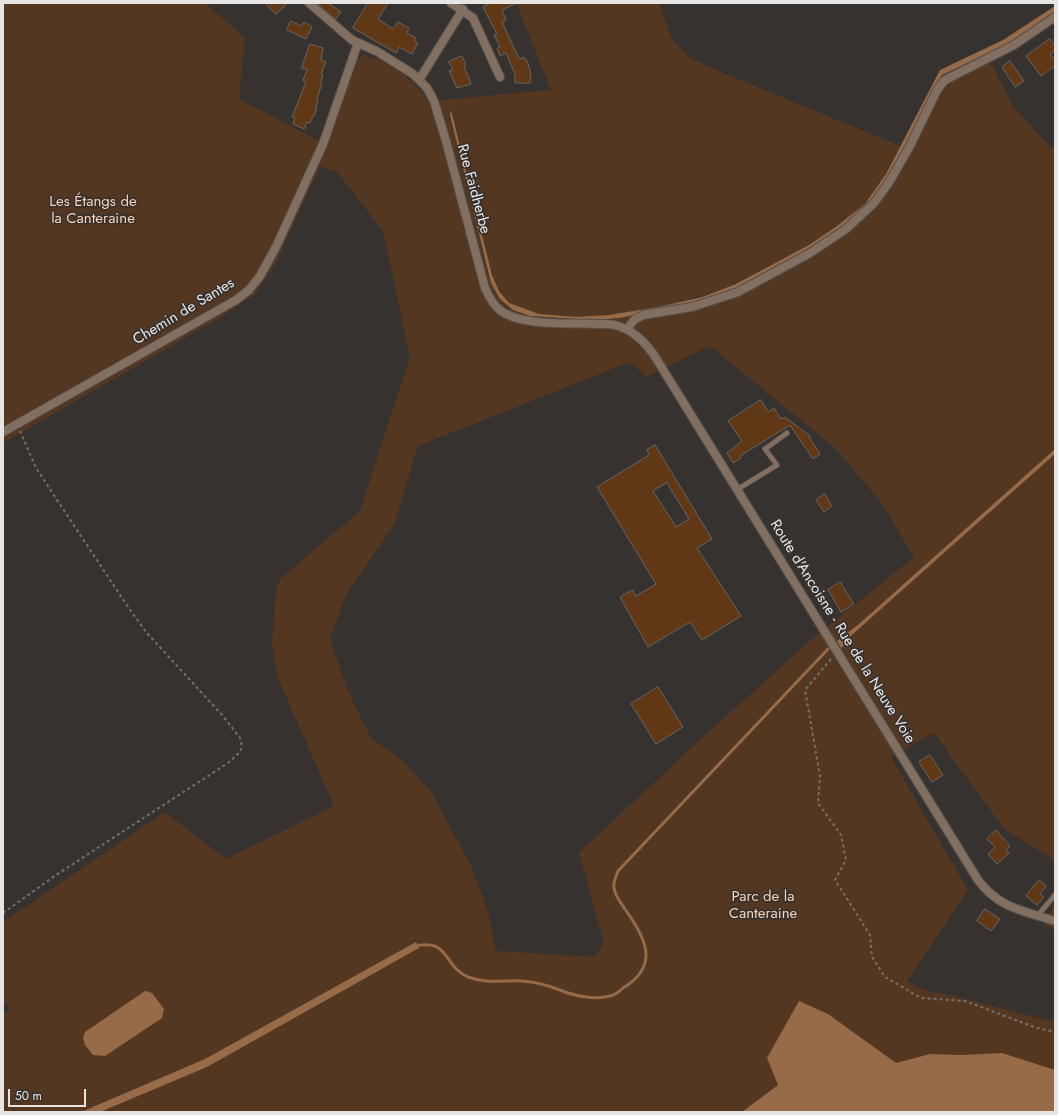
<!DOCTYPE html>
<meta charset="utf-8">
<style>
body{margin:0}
#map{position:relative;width:1058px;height:1115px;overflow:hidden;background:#363230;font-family:Jost,sans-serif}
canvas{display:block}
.frame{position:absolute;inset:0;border:4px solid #e7e5e3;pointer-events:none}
.scale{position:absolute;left:8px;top:1089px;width:78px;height:18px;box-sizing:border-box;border:2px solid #e7e5e3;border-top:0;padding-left:5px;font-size:12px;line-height:14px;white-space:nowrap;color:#e7e5e3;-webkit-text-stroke:3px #363230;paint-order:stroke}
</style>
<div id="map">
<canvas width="1058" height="1115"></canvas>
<div class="frame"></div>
<div class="scale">50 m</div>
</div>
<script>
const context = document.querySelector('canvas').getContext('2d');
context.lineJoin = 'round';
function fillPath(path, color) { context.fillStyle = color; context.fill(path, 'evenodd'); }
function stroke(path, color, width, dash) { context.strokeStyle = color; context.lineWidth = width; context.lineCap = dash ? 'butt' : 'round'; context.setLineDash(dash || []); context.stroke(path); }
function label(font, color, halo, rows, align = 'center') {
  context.font = font + ' Jost,sans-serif'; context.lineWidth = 3.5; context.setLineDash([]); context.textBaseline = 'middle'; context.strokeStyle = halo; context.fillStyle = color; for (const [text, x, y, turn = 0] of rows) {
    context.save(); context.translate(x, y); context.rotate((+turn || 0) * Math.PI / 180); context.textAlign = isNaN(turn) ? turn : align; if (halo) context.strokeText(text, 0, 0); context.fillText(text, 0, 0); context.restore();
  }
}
fillPath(new Path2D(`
 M3,3H205L245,38L239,99L327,145L356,61L364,55C394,62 410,78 429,101L551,90L516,3H659L672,39L689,57L709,67L900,146C890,166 880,190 864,205C831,234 776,268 736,284C687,304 555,336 509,303C500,297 496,285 492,275L451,111L450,115L491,283L506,305L530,316L593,320L620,318L694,303L745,285L859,213L899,159L942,75L986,54L1013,106L1051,148L1055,145V860L1005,830L934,733L891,757L968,890L907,981L927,991L953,996L1055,1022V1112H3V1013L10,1009L3,1000V922L165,812L226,859L334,806L278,678L272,643L276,590L280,579L360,511L410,357L383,231L337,172L320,166L277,261L255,294L218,319L3,443ZM710,346L834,447L880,501L914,557L812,639L693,746L579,853L604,943L594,957L496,951L488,911L471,866L432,793L403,761L371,738L348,691L330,639L346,595L394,525L418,446L630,362L646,377Z
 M1054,905L1055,906V929L1044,925Z`), '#543721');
fillPath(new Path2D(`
 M1055,6V12L1012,42L942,75L899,159L876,196L847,224L794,258L745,285L728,292L694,303L620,318L593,320L530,316L513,310L500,299L491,283L450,115L451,110L492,275L499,291L509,303L539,314L576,317L609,315L658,307L702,297L736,284L809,245L837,226L865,204L886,174L940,70L1003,40Z
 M1055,449V454L844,642L845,645L841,648L837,641L859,624Z
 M416,942L419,948L207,1067L100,1112H81L205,1059Z
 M145,991L152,993L164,1009L162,1018L105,1056L93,1055L85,1045L83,1038L85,1032Z
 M799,1001L828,1014L896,1063L930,1054L961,1055L1002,1053L1055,1070V1112H742L778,1085L767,1058Z`), '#976a48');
stroke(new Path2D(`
 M416,946C449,938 444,967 468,977C486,984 504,980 522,981C536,982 547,985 560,990C574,996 595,1000 610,996C615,995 620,991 623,988C661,965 645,938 625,909C621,903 615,896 614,888C613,882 616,876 618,871L828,649`), '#976a48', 3);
const building = new Path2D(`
 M266,3H288L276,14Z
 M317,3H328L341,12L336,19Z
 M368,3H388L378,19L393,29L398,22L409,28L407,33L416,38L414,41L418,43L412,54L399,47L396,53L353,28Z
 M491,3H517L502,10L506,20L502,22L519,59L524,57L528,63L531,74L530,83H515V74L506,53L500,56L497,48L500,47L494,35L497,34L483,7Z
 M291,21L301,26L304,22L312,27L306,39L287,30Z
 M1050,39L1055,46V51L1050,54L1055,61V66L1041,76L1026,56Z
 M310,44L323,48L321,60L326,62L321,74L323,75L321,82L322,83L317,99H318L316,107H317L314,116H313L310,123L307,122L304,129L293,124L295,118L292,117L306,82L303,81L307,69L302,68Z
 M462,56L466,65L464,66L471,84L457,88L449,71L453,70L449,62Z
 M1010,61L1024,81L1015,87L1002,67Z
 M761,400L768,412L774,408L781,419L785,417L810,436L809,437L820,454L813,459L790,425L740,456L741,458L733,463L727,453L742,441L728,421Z
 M655,445L712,539L697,548L741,616L702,640L690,622L648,647L620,597L632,590L636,596L656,584L597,487L649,455L647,450ZM667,483L689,519L676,527L653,491Z
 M825,494L832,506L824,512L816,500Z
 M840,582L854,604L841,612L828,590Z
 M658,687L683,727L656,744L631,704Z
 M930,755L943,775L932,782L919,762Z
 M996,830L1010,846L1006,850L1009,853L997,864L988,854L995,847L987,839Z
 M1039,880L1046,886L1040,894L1044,897L1037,905L1026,896Z
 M985,909L1000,919L991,931L977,921Z`);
fillPath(building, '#613816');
stroke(building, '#696562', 1);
const service = new Path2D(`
 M738,489L777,465L765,449L787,433
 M1038,915L1055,895`);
const minor = new Path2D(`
 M309,3L352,40L378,52L413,74L427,88L434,101L446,141L485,288C489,297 493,305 501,311C526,329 584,321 615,325C633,330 644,341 654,355L978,880C999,908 1023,911 1055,921
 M451,3L473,18L500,77
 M419,80L463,9
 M627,329L634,320L643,315L692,307L738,292L810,253L846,229L874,203L888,184L910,146L937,90L945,80L1014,45L1055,17
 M3,432L236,300L249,290L260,276L276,247L323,144L358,43`);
stroke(service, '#524f4d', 6);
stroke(minor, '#524f4d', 10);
stroke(new Path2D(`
 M831,659L805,690L820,776L818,803L841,835L846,860L835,880L870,935L872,957L885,977L921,998L965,1001L1037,1028L1055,1032
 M3,913L56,875L228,763L240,752L242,746L240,738L223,716L146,632L124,601L36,468L20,431`), '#74716f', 2, [3, 3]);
stroke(service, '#836f60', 4.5);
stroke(minor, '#836f60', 8);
label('15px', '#e7e5e3', '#363230', [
 ["Rue Faidherbe",473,189,75],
 ["Chemin de Santes",184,312,-31],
 ["Route d'Ancoisne - Rue de la Neuve Voie",842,632,58]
]);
label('15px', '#fcd2b3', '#363230', [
 ["Les Étangs de",93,202],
 ["la Canteraine",93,219],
 ["Parc de la",763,897],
 ["Canteraine",763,914]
]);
</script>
